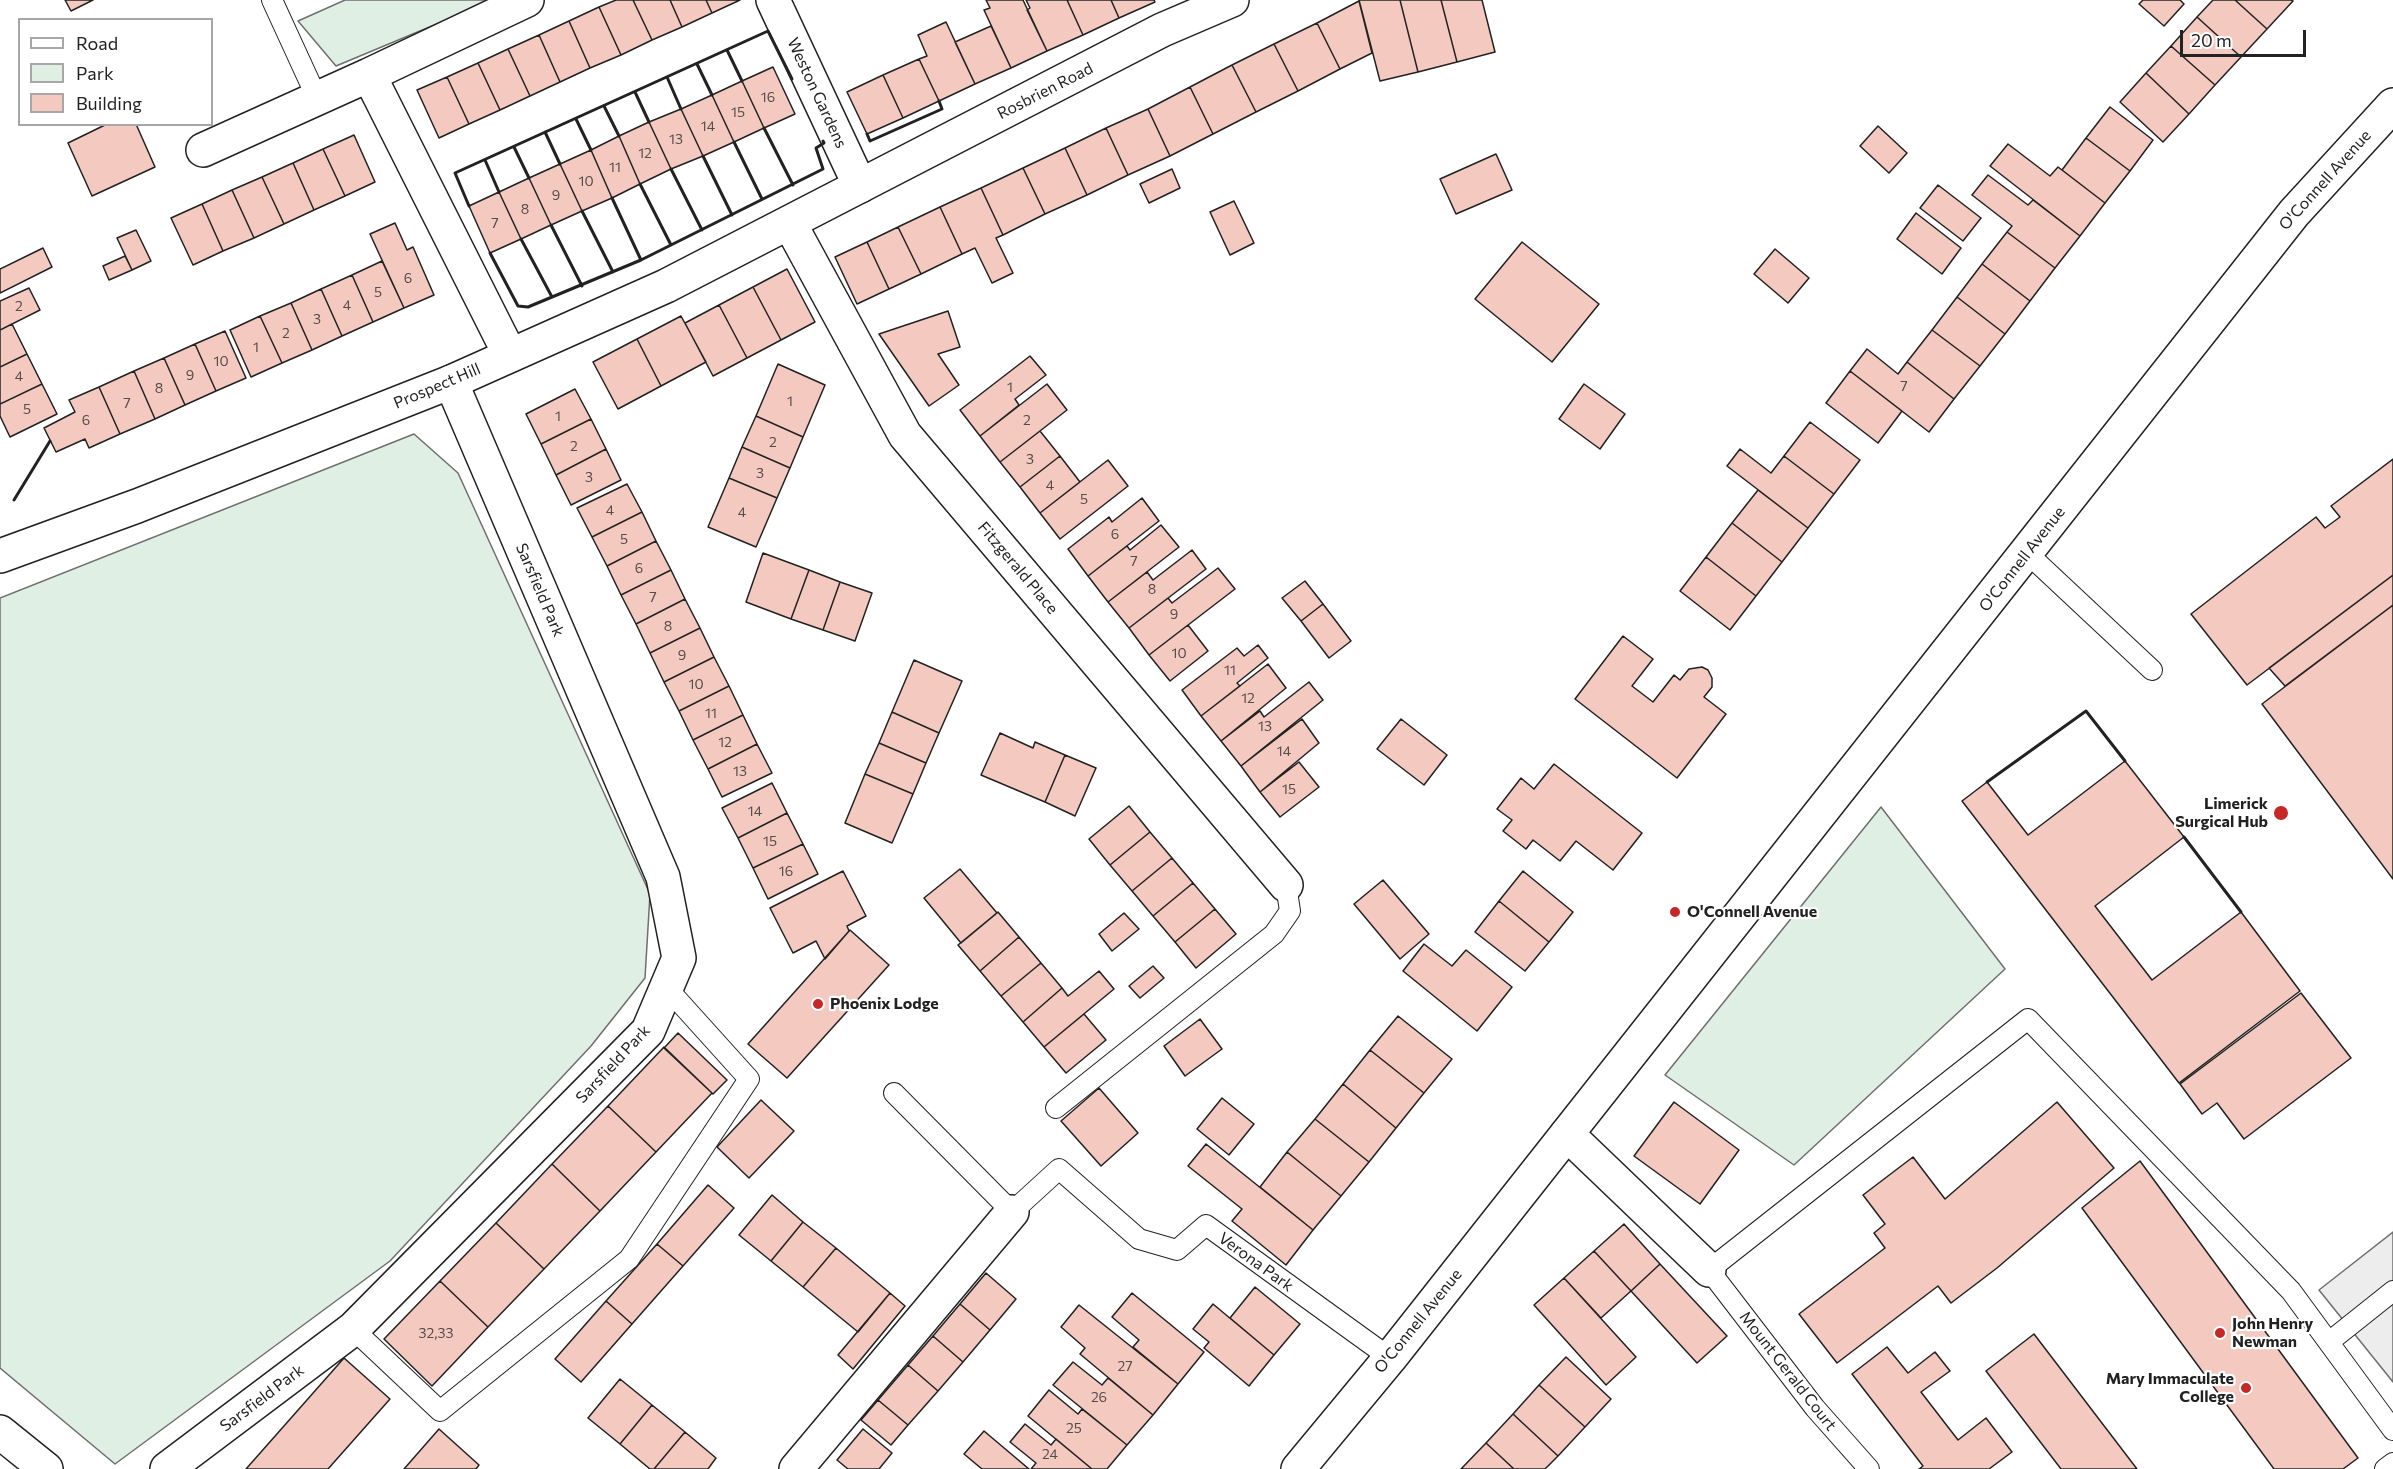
<!DOCTYPE html>
<style>
body{margin:0}
#map{position:relative;width:2393px;height:1469px;overflow:hidden;background:#fff;font-family:Commissioner,sans-serif}
canvas{display:block}
.legend{position:absolute;left:18px;top:18px;width:195px;height:108px;box-sizing:border-box;background:#fff;border:2px solid #a7a7a7;margin:0;padding:8px 10px;list-style:none;font-size:18px;color:#222}
.legend li{display:flex;align-items:center;gap:12px;height:30px}
.legend b{width:30px;border:2px solid #a7a7a7}
.scale{position:absolute;left:2180px;top:30px;width:126px;height:27px;box-sizing:border-box;border:3px solid #222;border-top:0;padding-left:8px;font-size:18px;line-height:21px;white-space:nowrap;color:#222;-webkit-text-stroke:4px #fff;paint-order:stroke}
</style>
<div id="map">
<canvas width="2393" height="1469"></canvas>
<ul class="legend">
<li><b style="height:8px;background:#fff"></b>Road</li>
<li><b style="height:16px;background:#e0efe3"></b>Park</li>
<li><b style="height:16px;background:#f3c9c0"></b>Building</li>
</ul>
<div class="scale">20 m</div>
</div>
<script>
const context = document.querySelector('canvas').getContext('2d');
context.lineJoin = 'round';
function fillPath(path, color) { context.fillStyle = color; context.fill(path, 'evenodd'); }
function stroke(path, color, width, dash) { context.strokeStyle = color; context.lineWidth = width; context.lineCap = dash ? 'butt' : 'round'; context.setLineDash(dash || []); context.stroke(path); }
function label(font, color, halo, rows, align = 'center') {
  context.font = font + ' Commissioner,sans-serif'; context.lineWidth = 4.5; context.setLineDash([]); context.textBaseline = 'middle'; context.strokeStyle = halo; context.fillStyle = color; for (const [text, x, y, turn = 0] of rows) {
    context.save(); context.translate(x, y); context.rotate((+turn || 0) * Math.PI / 180); context.textAlign = isNaN(turn) ? turn : align; if (halo) context.strokeText(text, 0, 0); context.fillText(text, 0, 0); context.restore();
  }
}
const green = new Path2D(`
 M345,0H494L336,66L298,21Z
 M414,434L458,473L650,894L645,978L591,1046L390,1261L115,1464L0,1368V598Z
 M1881,807L2005,969L1794,1165L1665,1075Z`);
fillPath(green, '#e0efe3');
stroke(green, '#6f6f6f', 1.5);
const parking = new Path2D(`
 M2393,1232V1382L2319,1290Z`);
fillPath(parking, '#ededed');
stroke(parking, '#6f6f6f', 1.5);
const building = new Path2D(`
 M65,0H93L71,11Z
 M616,0H633L652,40L621,55L599,7Z
 M633,0H670L682,27L652,40Z
 M670,0H706L712,13L682,27Z
 M706,0H740L712,13Z
 M986,0H1023L1047,51L1011,68L984,10L990,8Z
 M1026,0H1067L1083,35L1047,51L1027,10L1030,8Z
 M1067,0H1111L1119,18L1083,35Z
 M1111,0H1154L1155,2L1119,18Z
 M1359,0H1400L1418,72L1380,81Z
 M1400,0H1441L1457,62L1418,72Z
 M1441,0H1482L1495,52L1457,62Z
 M2143,0H2180L2184,4L2164,26L2139,4Z
 M2213,0H2235L2267,29L2241,57L2197,17Z
 M2235,0H2291L2293,1L2267,29Z
 M1359,1L1372,53L1340,69L1317,23Z
 M599,7L621,55L590,68L569,21Z
 M2197,17L2241,57L2215,85L2171,46Z
 M569,21L590,68L560,82L539,35Z
 M946,22L975,84L939,101L919,59L927,56L918,35Z
 M1317,23L1340,69L1298,91L1274,44Z
 M991,26L1011,68L975,84L955,42Z
 M539,35L560,82L530,96L508,49Z
 M1274,44L1298,91L1256,112L1232,65Z
 M2171,46L2215,85L2189,114L2146,73Z
 M508,49L530,96L500,110L478,63Z
 M919,59L939,101L903,118L883,75Z
 M478,63L500,110L469,124L447,77Z
 M1232,65L1256,112L1213,134L1190,87Z
 M773,67L795,114L764,128L742,81Z
 M2146,73L2189,114L2163,142L2120,102Z
 M883,75L903,118L867,134L847,92Z
 M447,77L469,124L439,138L417,90Z
 M742,81L764,128L734,142L712,95Z
 M1190,87L1213,134L1170,156L1148,109Z
 M712,95L734,142L703,156L681,109Z
 M2110,107L2153,140L2130,171L2086,138Z
 M681,109L703,156L671,169L649,122Z
 M1148,109L1170,156L1128,175L1106,128Z
 M649,122L671,169L640,184L619,136Z
 M107,124H136L155,167L92,196L68,143Z
 M1878,126L1907,153L1889,173L1860,146Z
 M1106,128L1128,175L1087,195L1065,148Z
 M354,135L375,182L345,196L323,149Z
 M619,136L640,184L612,198L591,150Z
 M2086,138L2130,171L2105,203L2062,170Z
 M2008,144L2050,176L2058,167L2105,203L2080,236L1990,166Z
 M1065,148L1087,195L1045,214L1023,168Z
 M323,149L345,196L314,210L293,163Z
 M591,150L612,198L582,211L560,164Z
 M1496,154L1512,190L1456,214L1440,179Z
 M293,163L314,210L284,224L262,177Z
 M560,164L582,211L551,225L529,178Z
 M1023,168L1045,214L1003,235L981,188Z
 M1172,169L1180,188L1149,203L1140,184Z
 M1988,175L2028,205L2033,200L2080,236L2055,268L2007,232L2012,226L1972,195Z
 M262,177L284,224L254,238L232,190Z
 M529,178L551,225L521,239L499,192Z
 M1938,185L1981,218L1963,241L1920,208Z
 M981,188L1003,235L996,238L1013,273L992,283L975,248L962,254L940,207Z
 M232,190L254,238L223,251L202,204Z
 M499,192L521,239L490,253L469,206Z
 M1234,201L1254,243L1230,255L1210,212Z
 M202,204L223,251L193,265L171,218Z
 M940,207L962,254L921,274L898,227Z
 M1916,213L1961,248L1942,274L1897,239Z
 M395,223L407,250L413,247L434,295L404,308L370,234Z
 M898,227L921,274L889,289L867,242Z
 M136,230L151,261L132,270L117,238Z
 M2007,232L2055,268L2030,301L1982,264Z
 M867,242L889,289L857,304L835,257Z
 M1522,242L1599,304L1552,362L1475,299Z
 M43,248L52,267L0,293V269Z
 M1775,249L1809,278L1788,303L1754,274Z
 M125,256L132,270L109,280L103,266Z
 M382,261L404,308L373,322L352,275Z
 M1982,264L2030,301L2005,334L1957,297Z
 M787,269L815,322L781,340L753,287Z
 M352,275L373,322L342,336L321,289Z
 M753,287L781,340L747,358L719,305Z
 M29,288L40,310L0,330V301Z
 M321,289L342,336L312,350L291,303Z
 M1957,297L2005,334L1980,366L1932,330Z
 M291,303L312,350L282,363L260,316Z
 M719,305L747,358L713,376L685,323Z
 M948,311L960,347L938,354L959,385L929,406L879,334Z
 M260,316L282,363L251,377L230,330Z
 M681,316L706,362L661,386L637,339Z
 M12,324L27,354L0,367V330Z
 M1932,330L1980,366L1954,399L1907,362Z
 M225,331L246,378L216,391L195,344Z
 M637,339L661,386L618,409L593,362Z
 M195,344L216,391L185,405L164,358Z
 M1867,349L1898,374L1907,362L1954,399L1929,432L1850,371Z
 M27,354L42,384L0,404V367Z
 M1030,356L1046,375L1015,399L1019,405L980,436L960,410Z
 M164,358L185,405L155,419L134,371Z
 M778,364L825,385L803,437L756,416Z
 M134,371L155,419L120,434L99,387Z
 M1850,371L1902,411L1878,443L1826,403Z
 M42,384L57,414L10,437L0,416V404Z
 M1047,384L1067,410L1000,462L980,436Z
 M1584,384L1625,414L1600,449L1559,419Z
 M99,387L120,434L89,448L85,439L56,452L44,428L75,412L69,400Z
 M575,389L591,419L541,444L526,414Z
 M756,416L803,437L790,468L742,447Z
 M591,419L606,449L556,475L541,444Z
 M1810,422L1860,460L1834,494L1784,456Z
 M1040,431L1060,456L1020,487L1000,462Z
 M742,447L790,468L777,498L729,478Z
 M606,449L621,480L571,505L556,475Z
 M1740,449L1771,473L1784,456L1834,494L1808,528L1727,466Z
 M1060,456L1080,482L1040,513L1020,487Z
 M2393,459V575L2247,685L2191,614L2316,517L2325,528L2340,517L2331,506Z
 M1108,460L1128,486L1060,539L1040,513Z
 M729,478L777,498L756,547L708,527Z
 M627,484L642,512L592,537L577,508Z
 M1758,490L1808,528L1782,562L1732,523Z
 M1142,498L1159,521L1088,576L1068,549L1109,517L1112,522Z
 M642,512L656,541L607,566L592,537Z
 M1732,523L1782,562L1756,596L1706,557Z
 M1161,525L1179,547L1108,602L1088,576L1127,546L1130,550Z
 M656,541L671,570L621,595L607,566Z
 M1192,550L1206,569L1129,628L1108,602L1147,572L1153,580Z
 M763,553L809,570L791,619L746,602Z
 M1706,557L1756,596L1730,630L1680,591Z
 M1218,568L1235,589L1149,655L1129,628L1168,598L1172,603Z
 M671,570L685,599L636,624L621,595Z
 M809,570L840,582L823,630L791,619Z
 M2393,575V605L2285,686L2269,668Z
 M1305,581L1323,604L1301,621L1282,598Z
 M840,582L872,593L855,641L823,630Z
 M685,599L700,628L650,653L636,624Z
 M1323,604L1351,641L1329,658L1301,621Z
 M2393,605V879L2262,704Z
 M1188,625L1208,651L1170,681L1149,655Z
 M700,628L714,657L664,682L650,653Z
 M1623,636L1653,659L1632,686L1653,702L1674,675L1680,680L1689,669L1702,667L1708,670L1712,678V687L1704,697L1726,714L1677,778L1575,699Z
 M1258,645L1268,658L1237,683L1240,686L1201,716L1182,690L1237,648L1244,656Z
 M714,657L729,686L679,711L664,682Z
 M914,660L962,681L939,733L892,712Z
 M1268,664L1286,688L1221,741L1201,716Z
 M1309,682L1323,700L1241,766L1221,741L1260,711L1264,717Z
 M729,686L743,715L693,740L679,711Z
 M892,712L939,733L926,763L879,743Z
 M743,715L757,744L708,769L693,740Z
 M1302,719L1319,743L1260,792L1241,766Z
 M1401,719L1447,755L1424,785L1377,749Z
 M1000,733L1033,748L1035,742L1065,755L1045,802L981,775Z
 M879,743L926,763L913,794L865,774Z
 M757,744L772,773L722,797L708,769Z
 M1065,755L1096,768L1075,816L1045,802Z
 M2125,761L2184,837L2095,906L2152,980L2241,912L2300,991L2179,1083L1962,801L1987,782L2028,835Z
 M1299,762L1319,787L1280,817L1260,792Z
 M1554,764L1642,833L1613,870L1576,841L1560,861L1533,840L1526,849L1503,831L1512,820L1497,809L1521,778L1534,789Z
 M865,774L913,794L892,843L845,823Z
 M772,783L787,813L738,838L722,808Z
 M1129,806L1150,832L1110,865L1089,839Z
 M787,813L803,844L753,868L738,838Z
 M1150,832L1172,858L1132,891L1110,865Z
 M803,844L818,874L768,899L753,868Z
 M1172,858L1193,883L1153,916L1132,891Z
 M960,869L997,913L961,943L924,898Z
 M843,871L866,916L847,926L849,931L825,959L816,941L793,953L770,908Z
 M1523,871L1573,912L1549,942L1499,901Z
 M1383,880L1429,934L1400,959L1354,904Z
 M1193,883L1215,909L1175,942L1153,916Z
 M1499,901L1549,942L1525,971L1475,932Z
 M1215,909L1236,934L1196,968L1175,942Z
 M998,912L1019,937L980,971L958,945Z
 M1124,913L1139,929L1112,951L1099,934Z
 M850,930L889,965L787,1078L748,1044Z
 M1019,937L1041,963L1001,996L980,971Z
 M1424,944L1452,966L1466,950L1512,987L1477,1031L1403,971Z
 M1041,963L1062,988L1023,1022L1001,996Z
 M1153,966L1164,978L1140,998L1129,986Z
 M1099,971L1114,989L1044,1047L1023,1022L1062,988L1068,996Z
 M2301,993L2351,1058L2244,1139L2217,1103L2202,1114L2180,1084Z
 M1084,1014L1106,1040L1066,1073L1044,1047Z
 M1398,1016L1452,1059L1424,1093L1370,1050Z
 M1200,1019L1222,1049L1185,1076L1164,1046Z
 M678,1033L727,1080L713,1094L664,1048Z
 M664,1047L712,1093L656,1152L608,1106Z
 M1370,1050L1424,1093L1396,1128L1343,1084Z
 M1343,1084L1396,1128L1369,1162L1315,1119Z
 M1099,1088L1138,1133L1101,1166L1061,1121Z
 M1222,1098L1254,1124L1229,1155L1197,1129Z
 M761,1100L794,1131L749,1178L717,1147Z
 M1674,1102L1739,1150L1700,1204L1634,1156Z
 M2057,1102L2114,1168L1997,1268L1951,1303L1938,1286L1837,1363L1799,1314L1885,1248L1874,1233L1885,1224L1863,1195L1913,1157L1945,1199Z
 M608,1106L656,1152L600,1211L552,1164Z
 M1315,1119L1369,1162L1341,1196L1287,1152Z
 M1206,1144L1313,1230L1286,1265L1232,1221L1242,1209L1188,1166Z
 M1287,1152L1341,1196L1313,1230L1260,1187Z
 M2140,1161L2358,1458L2343,1469H2274L2082,1208Z
 M552,1164L600,1211L544,1269L496,1223Z
 M708,1185L734,1208L683,1266L657,1244Z
 M772,1195L803,1222L771,1261L739,1235Z
 M803,1222L836,1248L803,1287L771,1261Z
 M496,1223L544,1269L488,1327L440,1281Z
 M1624,1224L1660,1264L1631,1291L1594,1251Z
 M657,1244L683,1266L632,1324L606,1301Z
 M836,1248L890,1293L858,1332L803,1287Z
 M1594,1251L1631,1291L1601,1318L1564,1278Z
 M1660,1264L1727,1336L1697,1363L1631,1291Z
 M986,1273L1016,1299L990,1330L960,1304Z
 M1564,1278L1636,1357L1606,1385L1534,1305Z
 M440,1281L488,1327L432,1386L384,1339Z
 M1255,1287L1300,1324L1274,1355L1230,1318Z
 M890,1293L905,1306L853,1369L838,1355Z
 M1132,1293L1204,1352L1178,1384L1133,1347L1139,1340L1112,1317Z
 M606,1301L632,1324L581,1382L555,1359Z
 M960,1304L990,1330L963,1362L933,1336Z
 M1213,1304L1274,1355L1249,1386L1204,1348L1209,1342L1193,1329Z
 M1079,1305L1178,1384L1153,1415L1080,1354L1085,1348L1061,1327Z
 M2034,1334L2137,1469H2061L1986,1371Z
 M933,1336L963,1362L938,1391L908,1365Z
 M1887,1347L1908,1373L1935,1352L1950,1371L1921,1392L1958,1440L1986,1418L2012,1452L1989,1469H1919L1923,1466L1852,1374Z
 M1566,1357L1611,1399L1585,1427L1539,1385Z
 M344,1358L390,1399L328,1469H246Z
 M1073,1362L1102,1385L1108,1378L1153,1415L1127,1445L1053,1385Z
 M908,1365L938,1391L908,1425L878,1400Z
 M620,1379L652,1405L620,1444L588,1418Z
 M1539,1385L1585,1427L1558,1456L1513,1414Z
 M1049,1390L1078,1414L1082,1409L1127,1445L1107,1469H1092L1028,1416Z
 M878,1400L908,1425L891,1445L861,1420Z
 M652,1405L685,1432L654,1469H650L620,1444Z
 M1513,1414L1558,1456L1545,1469H1514L1486,1443Z
 M1025,1424L1051,1445L1056,1439L1092,1469H1031L1036,1463L1010,1442Z
 M439,1429L479,1465L476,1469H404Z
 M863,1429L892,1453L879,1469H848L837,1460Z
 M984,1431L1029,1469H982L964,1454Z
 M685,1432L716,1458L708,1469H654Z
 M1486,1443L1514,1469H1461Z`);
fillPath(building, '#f3c9c0');
stroke(building, '#222', 1.5);
const service = new Path2D(`
 M272,0L317,98
 M2027,553L2152,670
 M894,1093L1012,1212L1059,1169L1139,1239L1177,1250L1206,1225L1390,1358
 M1056,1108L1274,934L1290,911L1286,885
 M353,1329L440,1411L629,1259L749,1079L666,987
 M2329,1342L2393,1291
 M1869,1469L1815,1408L1709,1270L2028,1019L2291,1291L2393,1430
 M2385,1469L2393,1463`);
const minor = new Path2D(`
 M773,0L860,186
 M369,75L527,0
 M203,150L369,75L510,355
 M790,224L905,435L1286,885
 M1567,1134L1709,1270
 M0,1432L46,1469
 M167,1469L353,1329L648,1031L679,958L663,877L451,382
 M796,1469L1012,1212`);
const secondary = new Path2D(`
 M0,556L137,506L451,382L666,286L1162,30L1232,0
 M1298,1469L1390,1358L2294,213L2393,105`);
stroke(service, '#222', 22);
stroke(minor, '#222', 36);
stroke(secondary, '#222', 36);
stroke(service, '#fff', 20);
stroke(minor, '#fff', 33);
stroke(secondary, '#fff', 33);
stroke(new Path2D(`
 M727,50L742,81
 M697,64L712,95
 M667,77L681,109
 M635,92L649,122
 M604,106L619,136
 M576,119L591,150
 M764,128L793,185
 M545,132L560,164
 M867,134L870,141L942,109L939,101
 M734,142L762,199
 M514,147L529,178
 M703,156L732,215
 M485,160L499,192
 M671,169L702,230
 M640,184L671,245
 M612,198L641,260
 M469,206L455,173L768,31L792,79
 M582,211L613,272
 M551,225L582,286
 M521,239L552,297
 M490,253L518,306L528,307L641,260L823,169L816,148L824,143L823,141
 M14,500L50,441
 M1987,782L2086,711L2125,761
 M2184,837L2241,912`), '#222', 3);
for (const [x, y, r, color] of [
 [2281,813,8,"#c62828"],
 [1675,912,6,"#c62828"],
 [818,1004,6,"#c62828"],
 [2220,1333,6,"#c62828"],
 [2246,1388,6,"#c62828"]
]) { const dot = new Path2D(); dot.arc(x, y, r, 0, 2 * Math.PI); context.fillStyle = color; context.fill(dot); stroke(dot, '#fff', 2); }
label('14px', '#564c4a', null, [
 ["16",768,97],
 ["15",738,112],
 ["14",708,126],
 ["13",676,139],
 ["12",645,153],
 ["11",615,167],
 ["10",586,181],
 ["9",556,195],
 ["8",525,209],
 ["7",495,223],
 ["6",408,278],
 ["5",378,292],
 ["4",347,305],
 ["2",19,306],
 ["3",317,319],
 ["2",286,333],
 ["1",256,347],
 ["10",221,361],
 ["9",190,375],
 ["4",19,376],
 ["7",1904,386],
 ["1",1010,387],
 ["8",159,388],
 ["1",790,401],
 ["7",127,403],
 ["5",27,409],
 ["1",558,416],
 ["6",86,420],
 ["2",1027,420],
 ["2",773,442],
 ["2",574,446],
 ["3",1030,459],
 ["3",760,473],
 ["3",589,477],
 ["4",1050,485],
 ["5",1084,499],
 ["4",610,510],
 ["4",742,512],
 ["6",1115,534],
 ["5",624,539],
 ["7",1134,561],
 ["6",639,568],
 ["8",1152,589],
 ["7",653,597],
 ["9",1174,614],
 ["8",668,626],
 ["10",1179,653],
 ["9",682,655],
 ["11",1230,670],
 ["10",696,684],
 ["12",1248,698],
 ["11",711,713],
 ["13",1265,726],
 ["12",725,742],
 ["14",1284,751],
 ["13",740,771],
 ["15",1289,789],
 ["14",755,811],
 ["15",770,841],
 ["16",786,871],
 ["32,33",436,1333],
 ["27",1125,1366],
 ["26",1099,1397],
 ["25",1074,1428],
 ["24",1050,1454]
]);
label('16px', '#222', '#fff', [
 ["Rosbrien Road",1045,91,-27],
 ["Weston Gardens",817,93,65],
 ["O'Connell Avenue",2325,180,-48],
 ["Prospect Hill",437,386,-23],
 ["O'Connell Avenue",2022,559,-52],
 ["Fitzgerald Place",1018,568,50],
 ["Sarsfield Park",540,590,67],
 ["Sarsfield Park",613,1064,-47],
 ["Verona Park",1256,1262,36],
 ["O'Connell Avenue",1418,1321,-51],
 ["Mount Gerald Court",1788,1371,52],
 ["Sarsfield Park",262,1398,-37]
]);
label('bold 16px', '#222', '#fff', [
 ["Limerick",2268,804,"right"],
 ["Surgical Hub",2268,822,"right"],
 ["O'Connell Avenue",1687,912],
 ["Phoenix Lodge",830,1004],
 ["John Henry",2232,1324],
 ["Newman",2232,1342],
 ["Mary Immaculate",2234,1379,"right"],
 ["College",2234,1397,"right"]
], 'left');
</script>
